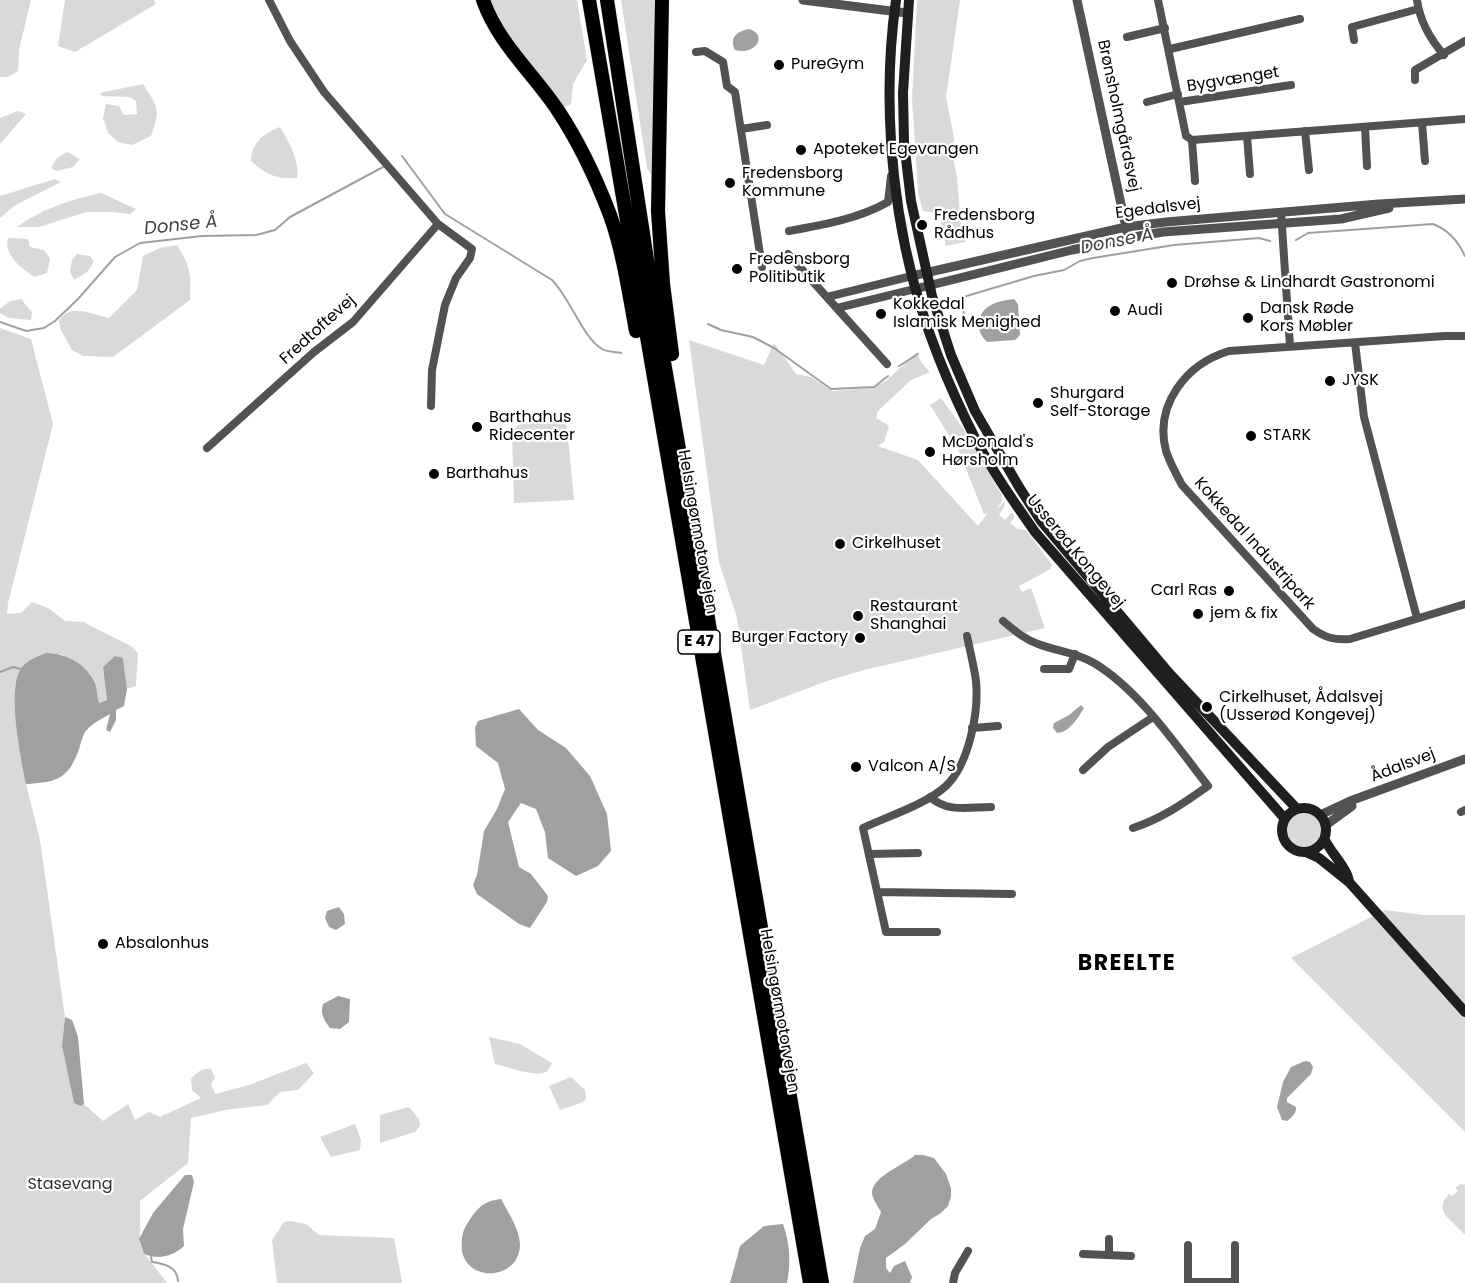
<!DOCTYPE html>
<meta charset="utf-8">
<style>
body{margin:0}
canvas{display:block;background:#fff}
</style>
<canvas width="1465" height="1283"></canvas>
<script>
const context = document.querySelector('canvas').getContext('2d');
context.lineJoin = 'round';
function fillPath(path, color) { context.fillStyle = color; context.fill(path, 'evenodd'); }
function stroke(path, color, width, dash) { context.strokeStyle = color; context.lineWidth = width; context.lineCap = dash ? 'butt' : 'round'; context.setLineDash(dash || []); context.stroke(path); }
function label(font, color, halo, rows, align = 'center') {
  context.font = font + ' Poppins,sans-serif'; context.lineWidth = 4.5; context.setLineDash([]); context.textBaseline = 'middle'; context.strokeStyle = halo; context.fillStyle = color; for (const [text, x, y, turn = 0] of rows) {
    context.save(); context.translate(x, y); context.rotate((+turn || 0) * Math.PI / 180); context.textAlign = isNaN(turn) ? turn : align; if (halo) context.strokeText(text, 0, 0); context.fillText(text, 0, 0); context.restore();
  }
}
fillPath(new Path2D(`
 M0,0H31L19,50L18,71L8,77H0Z
 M65,0H154L156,4L75,52L58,46Z
 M489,0H577L587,60L573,84L571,104L563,108L505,33Z
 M621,0H657L654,180L647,168Z
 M917,0H960L946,97L954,138L953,157L957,177L961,229L966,242L946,246L939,213L923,211L918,193L912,98Z
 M143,84C158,107 161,109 151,136L132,145L118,142L108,133L103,118L106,104L119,106L124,115L137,114L136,101L130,97L102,96L100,93Z
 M18,111L26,114L0,144V118Z
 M280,127C289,143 300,160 297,178C275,179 267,175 251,161C251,143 264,133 280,127Z
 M67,152L80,159L73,167L57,171L51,168L57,158Z
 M55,179L61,182L14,206L0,218V196Z
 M101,193L136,209L130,214L111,212H86L39,227H17C43,208 70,200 101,193Z
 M8,238L28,239L30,247L44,250L50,259L47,273L34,277C22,268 3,255 8,238Z
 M177,245C191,267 191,274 190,300L113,357L83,356L72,350L61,330L59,321C70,302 92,315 109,318L137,290L143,256L160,248Z
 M77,254L90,256L94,262L87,272L74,280L70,272L72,260Z
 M21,299L32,312L31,320L9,318L0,313V309L10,301Z
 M0,328L31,339L53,424L8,603L7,614L21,613L32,602L48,608L65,621L83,622L131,646L138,653L136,686L127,689L123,658L103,667L107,700L98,703C94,675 86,666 61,654L16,685V704L18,742L26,784L40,840L65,1017L62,1046L74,1103L80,1106L84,1104L103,1121L128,1104L135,1120L149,1112L160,1117L201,1098L192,1090L191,1079C197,1072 202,1068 211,1069L215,1078L211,1084L215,1094L249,1085L306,1063L314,1073L298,1090L280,1092L267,1105L225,1110L191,1118L188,1163L140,1201V1244L143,1252L167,1283H0Z
 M689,340L764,365L774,343L796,374L811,377L832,391L871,388L886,381L917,352L921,362L930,372L911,380L878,411L876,418L889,426L884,442L878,446L918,460L978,526L988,513L984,514L954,439L952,440L930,405L941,398L962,427L1002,495V501L996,510L1005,501V505L999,515L1005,520L1011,513L1014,514V518L1010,523L1018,529L1026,530L1053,566L1050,567L1051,569L1019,586L1022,592L1031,588L1045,628L864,670L827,681L750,710L737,618L719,562Z
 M537,422L564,424L567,426L574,500L514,503L512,433C517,422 527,422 537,422Z
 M1286 830a18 18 0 1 1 36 0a18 18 0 1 1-36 0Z
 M1385,910L1424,915H1465V1132L1291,958Z
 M489,1037L520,1044L552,1063C550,1066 549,1069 547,1071C537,1079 507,1066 495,1064Z
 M571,1077L585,1090L586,1098L583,1102L560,1110L549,1086Z
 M409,1107L419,1119L420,1126L415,1132L380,1143V1115Z
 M355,1124L361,1140L360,1150L331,1157L320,1137Z
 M1461,1184L1465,1185V1235L1445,1215L1442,1208L1444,1200L1449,1194L1452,1196L1458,1191L1455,1188Z
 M291,1221L306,1224L319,1235L394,1238L402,1283H277L272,1240L284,1222Z`), '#d9d9d9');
fillPath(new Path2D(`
 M749,29C769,35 755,56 735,50C729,38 737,31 749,29Z
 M1014,299L1018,304L1020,335L1015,340L987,342C982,337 979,332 979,325C979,305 998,301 1014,299Z
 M46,653C68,654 85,663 95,683C97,689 97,697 99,703L107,700L103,667L115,656L123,658L127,689L124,706L116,710V720L110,732L106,730L110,714C101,719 89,725 84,734C81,740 80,747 78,752C67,781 54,782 26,784C21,759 6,687 22,667C29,659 37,657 46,653Z
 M1081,705L1084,708C1078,718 1069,733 1057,733L1053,728L1054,723L1069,715Z
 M519,709L538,730L566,748L590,776L607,814L611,851L598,866L576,876L548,858L545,832L536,809L521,803L508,822L519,867L531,874L548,896L547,902L530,928L519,924L477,894L473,885L477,875L484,831L497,809L505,789L498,763L476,746L475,728L478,721Z
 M339,907L344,914L345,924L336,930L329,927L325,918L327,911Z
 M338,996L350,999L349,1022L340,1029L330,1028C324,1020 320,1014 323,1004Z
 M65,1017L72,1020L78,1037L84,1104L80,1106L74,1103L62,1046Z
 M1305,1061L1310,1062L1313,1067L1311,1074L1287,1098V1102L1296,1107C1297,1113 1291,1118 1287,1121L1282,1120L1277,1107L1283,1082L1291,1067Z
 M915,1155H923L934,1158L946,1174L951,1188V1197L948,1206L941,1213L931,1219L905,1244L886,1258V1268L890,1273L894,1266L905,1261L912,1277L910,1283H853L860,1248L865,1236L875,1229L881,1212C878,1207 873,1199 872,1194C871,1176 905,1165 915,1155Z
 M185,1175H192L194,1182L183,1229L184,1246C173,1256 159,1260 144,1254L139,1239L153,1213Z
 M501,1199C508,1212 520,1230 520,1245C519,1280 468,1283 462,1251C461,1240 462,1230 469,1221C478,1207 484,1201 501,1199Z
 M783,1224C790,1243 791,1263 787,1283H730L740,1246L764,1226Z`), '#a0a0a0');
stroke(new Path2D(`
 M402,156L445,214L552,280C570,298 583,338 602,349C607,352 615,352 621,353
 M1296,240L1308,233L1433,224C1449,230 1458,241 1465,256
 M0,322L26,331L44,328L55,321L78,299L115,257L140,243L202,236L256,235L275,230L290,217L383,167
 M962,322L964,318L963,297L1034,276L1064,270L1080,261L1093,258L1174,245L1259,238L1270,241
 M708,324L721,330L753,337L774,348L831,389L874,387L888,376
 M899,366L918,354
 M0,672L13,667L20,669
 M151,1257L152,1262C164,1264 177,1266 178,1281`), '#a0a0a0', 2);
const motorway = new Path2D(`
 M483,0C498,43 532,72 557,109C579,142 596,178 610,215C623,251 629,293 636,331
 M589,0L810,1283
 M607,0L652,292L822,1283
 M662,0L658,211L663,284L672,354`);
stroke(motorway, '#dbdbdb', 15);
stroke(new Path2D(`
 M269,0L290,41L324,92L438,224L472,249L470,258L456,278L445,305L432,370L431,406
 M1158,0L1186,136L1192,140L1465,119
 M1417,0C1420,22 1430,39 1444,55
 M1127,37L1165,28
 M1354,40L1352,27L1418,9
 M1170,49L1300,19
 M696,52L705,51L723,62L727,86L735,92L762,267
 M1415,80V70L1465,41
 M1147,102L1178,94
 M1180,102L1291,85
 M1422,123L1425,161
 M1365,127L1367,166
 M741,129L767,125
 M1305,131L1309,170
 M1247,136L1250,174
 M1192,140L1195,181
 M1281,212L1290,346
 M789,231C823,225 858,219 888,202L891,176
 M788,254L887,364
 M827,297L912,276
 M837,308L915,289
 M1465,336H1445L1229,351C1186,364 1154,405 1166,451C1170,463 1176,474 1182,485L1313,629C1326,638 1334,640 1350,639L1465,604
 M1355,343L1364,417L1417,618
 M207,448L314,352L353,322L438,224
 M1003,621C1014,630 1024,639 1038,644C1056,651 1076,652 1094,663C1139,690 1176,745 1208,786C1184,803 1161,819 1133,828
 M1044,669H1069L1075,654
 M972,728L998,726
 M1083,770L1108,747L1153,717
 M930,797C948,813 969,807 991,807
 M1461,812L1465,810
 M869,854L918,853
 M877,892L1012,894
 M937,932H886L863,828C888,816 925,805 946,786C969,764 979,712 976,681C974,666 970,651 967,636
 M1083,1254L1131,1256
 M1109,1255V1239
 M1188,1282H1235
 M953,1283L955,1273L968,1251
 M1188,1283V1245
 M1235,1283V1245`), '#525252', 8);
stroke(new Path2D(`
 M803,0L907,13
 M1077,0L1127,232
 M912,276L1126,227L1166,222L1379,204L1465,199
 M915,289L1072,250L1128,238L1163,232L1341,219L1389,208
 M1320,815L1350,801L1465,759
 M1326,825L1352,806`), '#525252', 9);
stroke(new Path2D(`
 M896,0C883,90 890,192 913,280C927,333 951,391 976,440C993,472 1014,502 1035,532L1285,819
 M909,0L903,93L904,142L911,201L932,296L951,355L975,411L1019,487L1041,521L1169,673L1297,809
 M1282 830a22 22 0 1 1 44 0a22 22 0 1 1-44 0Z
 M1325,840C1331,853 1348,869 1349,882
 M1308,853L1319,858L1349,882L1465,1012`), '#1f1f1f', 10);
stroke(motorway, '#000', 14);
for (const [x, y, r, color] of [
 [779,65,6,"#000"],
 [801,150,6,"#000"],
 [730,183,6,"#000"],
 [922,225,6,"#000"],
 [737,269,6,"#000"],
 [1172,283,6,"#000"],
 [1115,311,6,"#000"],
 [881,314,6,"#000"],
 [1248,318,6,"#000"],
 [1330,381,6,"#000"],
 [1038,403,6,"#000"],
 [477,427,6,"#000"],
 [1251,436,6,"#000"],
 [930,452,6,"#000"],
 [434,474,6,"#000"],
 [840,544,6,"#000"],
 [1229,591,6,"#000"],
 [1198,614,6,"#000"],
 [858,616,6,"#000"],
 [860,638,6,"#000"],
 [1207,707,6,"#000"],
 [856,767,6,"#000"],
 [103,944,6,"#000"]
]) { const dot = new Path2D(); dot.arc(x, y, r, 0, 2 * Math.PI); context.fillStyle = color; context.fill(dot); stroke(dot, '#fff', 2); }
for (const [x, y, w] of [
 [699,642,42]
]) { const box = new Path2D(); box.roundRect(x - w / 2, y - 12, w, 24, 4.5); context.fillStyle = '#fff'; context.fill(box); stroke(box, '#000', 1.5); }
label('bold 15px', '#000', null, [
 ["E 47",699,642]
]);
label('16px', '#000', '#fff', [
 ["PureGym",791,65],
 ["Apoteket Egevangen",813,150],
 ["Fredensborg",742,174],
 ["Kommune",742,192],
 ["Fredensborg",934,216],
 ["Rådhus",934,234],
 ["Fredensborg",749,260],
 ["Politibutik",749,278],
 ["Drøhse & Lindhardt Gastronomi",1184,283],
 ["Kokkedal",893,305],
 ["Islamisk Menighed",893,323],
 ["Dansk Røde",1260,309],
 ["Kors Møbler",1260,327],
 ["Audi",1127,311],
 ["JYSK",1342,381],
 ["Shurgard",1050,394],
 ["Self-Storage",1050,412],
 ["Barthahus",489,418],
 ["Ridecenter",489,436],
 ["STARK",1263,436],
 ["McDonald's",942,443],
 ["Hørsholm",942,461],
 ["Barthahus",446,474],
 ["Cirkelhuset",852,544],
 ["Carl Ras",1217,591,"right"],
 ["Restaurant",870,607],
 ["Shanghai",870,625],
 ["jem & fix",1210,614],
 ["Burger Factory",848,638,"right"],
 ["Cirkelhuset, Ådalsvej",1219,698],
 ["(Usserød Kongevej)",1219,716],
 ["Valcon A/S",868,767],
 ["Absalonhus",115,944]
], 'left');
label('16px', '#000', '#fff', [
 ["Bygvænget",1233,80,-9],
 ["Brønsholmgårdsvej",1118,116,78],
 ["Egedalsvej",1158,209,-7],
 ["Fredtoftevej",318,330,-42],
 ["Helsingørmotorvejen",697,532,80],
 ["Kokkedal Industripark",1254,544,48],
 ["Usserød Kongevej",1075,552,50],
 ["Ådalsvej",1403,766,-21],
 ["Helsingørmotorvejen",779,1011,80]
]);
label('16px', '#303030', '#fff', [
 ["Stasevang",70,1185]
]);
label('italic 18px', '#414141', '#fff', [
 ["Donse Å",181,226,-6],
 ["Donse Å",1117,242,-11]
]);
context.letterSpacing = '1.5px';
label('bold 22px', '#000', '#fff', [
 ["BREELTE",1127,964]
]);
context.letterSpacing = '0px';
</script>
